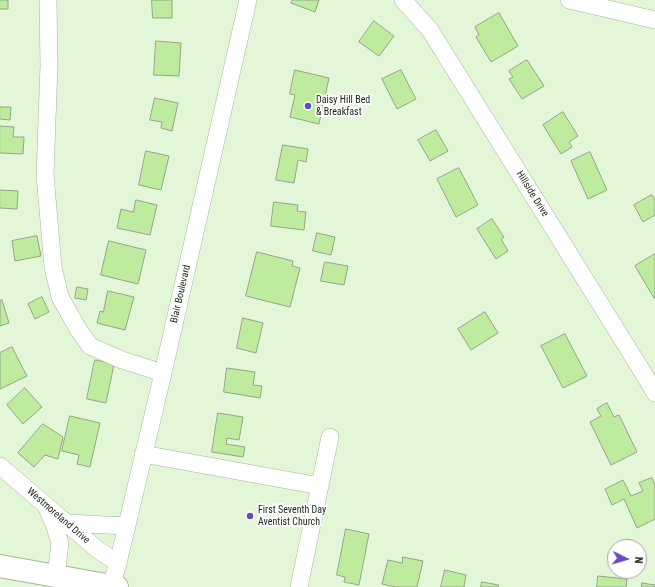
<!DOCTYPE html>
<style>
body{margin:0}
#map{position:relative;width:655px;height:587px;overflow:hidden;background:#e3f6d7;font-family:"Roboto Condensed",sans-serif}
canvas{display:block}
.north{position:absolute;left:607px;top:539px;width:40px;height:40px;box-sizing:border-box;background:#fff;border:1px solid #a4a7a2;border-radius:50%;rotate:95deg;font-size:11px;font-weight:700;line-height:16px;text-align:center;color:#1b2216}
.north::after{content:'';display:block;margin:auto;width:14px;height:18px;background:#604bc3;clip-path:polygon(50% 0,100% 100%,50% 72%,0 100%)}
</style>
<div id="map">
<canvas width="655" height="587"></canvas>
<div class="north">N</div>
</div>
<script>
const context = document.querySelector('canvas').getContext('2d');
context.lineJoin = 'round';
function fillPath(path, color) { context.fillStyle = color; context.fill(path, 'evenodd'); }
function stroke(path, color, width, dash) { context.strokeStyle = color; context.lineWidth = width; context.lineCap = dash ? 'butt' : 'round'; context.setLineDash(dash || []); context.stroke(path); }
function label(font, color, halo, rows, align = 'center') {
  context.font = font + ' "Roboto Condensed",sans-serif'; context.lineWidth = 4; context.setLineDash([]); context.textBaseline = 'middle'; context.strokeStyle = halo; context.fillStyle = color; for (const [text, x, y, turn = 0] of rows) {
    context.save(); context.translate(x, y); context.rotate((+turn || 0) * Math.PI / 180); context.textAlign = isNaN(turn) ? turn : align; if (halo) context.strokeText(text, 0, 0); context.fillText(text, 0, 0); context.restore();
  }
}
const building = new Path2D(`
 M0,0H8V9H0Z
 M152,0H172V18H153Z
 M293,0H319L315,12L291,3Z
 M499,13L518,46L491,62L476,37L479,35L475,27Z
 M374,21L394,36L379,56L359,42Z
 M156,41L181,43L179,76L154,75Z
 M527,60L544,86L522,99L509,79L513,77L509,71Z
 M295,70L329,78L319,124L290,117L295,95L290,94Z
 M401,70L416,99L397,109L382,79Z
 M155,98L178,103L172,131L161,128L162,122L150,120Z
 M0,107H11L10,120L0,119Z
 M563,112L578,136L569,142L572,147L561,154L543,125Z
 M0,126L14,127L13,137H24L23,154L0,153Z
 M436,130L448,151L430,161L418,140Z
 M283,145L308,149L306,162L298,160L294,183L276,180Z
 M146,151L169,156L161,190L139,185Z
 M590,152L607,190L588,199L571,161Z
 M459,168L478,205L456,217L437,179Z
 M0,190L18,191L17,209L0,208Z
 M652,195L655,200V215L643,222L634,205Z
 M136,200L157,205L150,235L117,228L121,209L133,212Z
 M274,202L298,205L297,211L306,212L304,230L271,226Z
 M492,219L504,237L501,239L508,251L496,259L477,229Z
 M317,233L335,237L331,255L313,251Z
 M37,236L41,256L15,261L12,241Z
 M109,241L146,250L138,284L101,275Z
 M257,252L293,261L292,266L300,268L290,307L246,296Z
 M655,254V298H654L635,266Z
 M325,262L348,266L344,285L321,281Z
 M77,287L88,289L86,300L75,298Z
 M108,291L134,297L125,330L97,323L100,311L103,312Z
 M42,297L49,312L35,319L28,304Z
 M2,300L9,323L0,326V301Z
 M485,312L498,333L471,350L458,329Z
 M243,318L263,323L256,353L237,348Z
 M565,334L587,376L563,388L541,346Z
 M12,347L27,376L0,389V353Z
 M95,360L114,364L106,403L87,399Z
 M227,368L255,372L253,385L262,386L260,398L224,392Z
 M25,388L42,407L23,424L7,405Z
 M607,403L614,417L619,415L637,452L611,465L590,422L601,416L597,409Z
 M218,413L243,417L239,440L227,438L226,444L245,447L243,457L212,452Z
 M70,416L100,423L90,467L77,464L79,455L62,451Z
 M43,424L63,437L58,459L45,455L34,467L18,453Z
 M652,478L655,485V519L637,528L624,499L612,505L605,489L623,480L631,496L643,491L639,483Z
 M346,529L369,534L359,585L344,582L345,577L337,575Z
 M403,557L423,561L417,587H396L382,584L388,560L402,563Z
 M445,570L466,575L464,587H441Z
 M598,576L627,579L626,587H597Z
 M482,582L499,585L498,587H481Z
 M642,583L655,585V587H642Z`);
fillPath(building, '#beeb9e');
stroke(building, '#94a588', 1);
const minor = new Path2D(`
 M48,0L49,65L45,175L53,267L60,297L78,329L90,346L122,360L163,373
 M403,0L430,30L642,371L655,393
 M569,0L655,20
 M143,454L320,486
 M0,466L98,550L118,563
 M47,508L54,524L60,543L56,576
 M67,523L127,526
 M111,587L118,563L163,373L248,0
 M299,587L330,437`);
const major = new Path2D(`
 M0,566L117,587`);
stroke(minor, '#a5b79a', 18);
stroke(major, '#a5b79a', 24);
stroke(minor, '#fff', 17);
stroke(major, '#fff', 22);
for (const [x, y, r, color] of [
 [308,106,4,"#604bc3"],
 [250,516,4,"#604bc3"]
]) { const dot = new Path2D(); dot.arc(x, y, r, 0, 2 * Math.PI); context.fillStyle = color; context.fill(dot); stroke(dot, '#fff', 1.5); }
label('10px', '#1b2216', '#fff', [
 ["Daisy Hill Bed",316,100],
 ["& Breakfast",316,112],
 ["First Seventh Day",258,510],
 ["Aventist Church",258,522]
], 'left');
label('10px', '#1b2216', '#fff', [
 ["Hillside Drive",532,194,58],
 ["Blair Boulevard",181,294,-77],
 ["Westmoreland Drive",58,516,41]
]);
</script>
